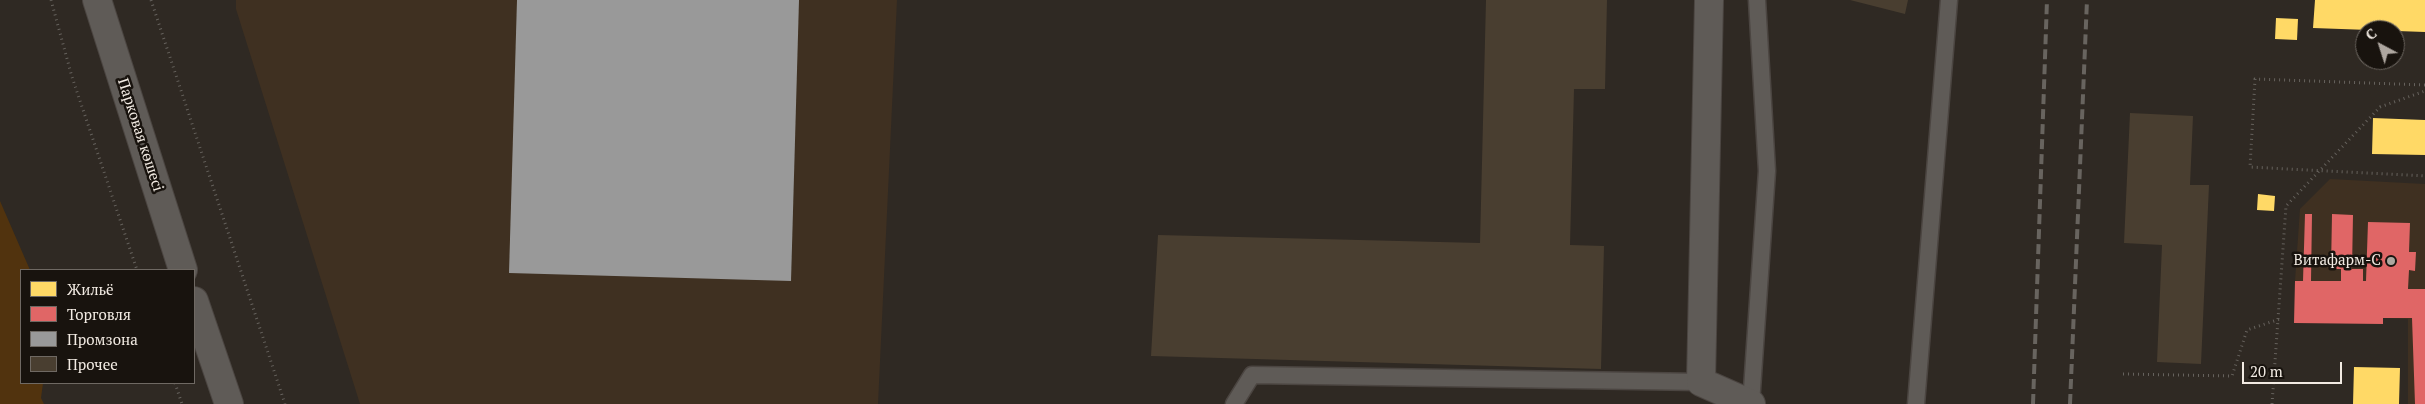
<!DOCTYPE html>
<meta charset="utf-8">
<style>
body{margin:0}
#map{position:relative;width:2425px;height:404px;overflow:hidden;background:#2f2923;font-family:"PT Serif",serif}
canvas{display:block}
.legend{position:absolute;left:20px;top:269px;width:175px;height:115px;box-sizing:border-box;background:#18130e;border:1px solid #6f6963;margin:0;padding:6px 9px;list-style:none;font-size:15px;color:#f2ebe3}
.legend li{display:flex;align-items:center;gap:10px;height:25px}
.legend b{width:25px;border:1px solid #6f6963}
.north{position:absolute;left:2355px;top:20px;width:50px;height:50px;box-sizing:border-box;background:#18130e;border:1px solid #6f6963;border-radius:50%;rotate:320deg;font-size:14px;font-weight:700;line-height:20px;text-align:center;color:#f2ebe3}
.north::after{content:'';display:block;margin:auto;width:18px;height:22px;background:#aea7a0;clip-path:polygon(50% 0,100% 100%,50% 72%,0 100%)}
.scale{position:absolute;left:2242px;top:362px;width:100px;height:22px;box-sizing:border-box;border:2px solid #f2ebe3;border-top:0;padding-left:6px;font-size:15px;line-height:18px;white-space:nowrap;color:#f2ebe3;-webkit-text-stroke:4px #18130e;paint-order:stroke}
</style>
<div id="map">
<canvas width="2425" height="404"></canvas>
<ul class="legend">
<li><b style="height:14px;background:#ffd966"></b>Жильё</li>
<li><b style="height:14px;background:#e06666"></b>Торговля</li>
<li><b style="height:14px;background:#999"></b>Промзона</li>
<li><b style="height:14px;background:#493e30"></b>Прочее</li>
</ul>
<div class="north">С</div>
<div class="scale">20 m</div>
</div>
<script>
const context = document.querySelector('canvas').getContext('2d');
context.lineJoin = 'round';
function fillPath(path, color) { context.fillStyle = color; context.fill(path, 'evenodd'); }
function stroke(path, color, width, dash) { context.strokeStyle = color; context.lineWidth = width; context.lineCap = dash ? 'butt' : 'round'; context.setLineDash(dash || []); context.stroke(path); }
function label(font, color, halo, rows, align = 'center') {
  context.font = font + ' "PT Serif",serif'; context.lineWidth = 5; context.setLineDash([]); context.textBaseline = 'middle'; context.strokeStyle = halo; context.fillStyle = color; for (const [text, x, y, turn = 0] of rows) {
    context.save(); context.translate(x, y); context.rotate((+turn || 0) * Math.PI / 180); context.textAlign = isNaN(turn) ? turn : align; if (halo) context.strokeText(text, 0, 0); context.fillText(text, 0, 0); context.restore();
  }
}
fillPath(new Path2D(`
 M236,0H897L878,404H360L236,9Z
 M2330,179L2425,184V404H2408V319L2383,318L2311,281H2295L2300,209Z`), '#3f3021');
fillPath(new Path2D(`
 M0,201L30,270H21V383H43L41,398L44,404H0Z`), '#51330e');
fillPath(new Path2D(`
 M2315,0H2425V32L2313,28Z
 M2276,18L2298,19L2297,40L2275,39Z
 M2373,118L2425,120V155L2372,154Z
 M2258,194L2275,196L2274,211L2257,210Z
 M2354,367L2400,368L2399,404H2353Z`), '#ffd966');
fillPath(new Path2D(`
 M2305,214H2312L2311,281H2341V269H2331L2332,214L2353,215L2352,269H2363V281H2366L2368,222L2410,223L2409,252H2416L2415,271L2409,270L2408,289H2425V404H2415L2412,318H2383V324L2294,323L2295,281H2303Z`), '#e06666');
fillPath(new Path2D(`
 M517,0H799L791,281L509,273Z`), '#999');
fillPath(new Path2D(`
 M1486,0H1607L1605,89H1574L1570,245L1604,246L1601,369L1151,356L1158,235L1480,243Z
 M1850,0H1908L1905,14Z
 M2130,113L2193,116L2190,185H2209L2201,364L2157,362L2162,245L2124,243Z`), '#493e30');
const service = new Path2D(`
 M1234,404L1252,375L1701,382
 M1751,404L1767,171L1757,0
 M1916,404L1949,0`);
const minor = new Path2D(`
 M1709,0L1701,382L1751,404`);
const tertiary = new Path2D(`
 M97,0L183,270
 M194,301L229,404`);
stroke(service, '#4b4541', 19);
stroke(minor, '#4b4541', 30);
stroke(tertiary, '#4b4541', 30);
stroke(new Path2D(`
 M51,0L72,77L137,270
 M151,0L285,404
 M2425,85L2255,79L2250,167L2425,176
 M2123,374L2232,376L2247,330L2280,319
 M175,383L182,404
 M2272,404L2286,206L2380,107L2425,91`), '#66625d', 3, [1, 4]);
stroke(service, '#5f5b57', 16);
stroke(minor, '#5f5b57', 28);
stroke(tertiary, '#5f5b57', 28);
stroke(new Path2D(`
 M2033,404L2047,0
 M2070,404L2087,0`), '#68645f', 4, [10, 5]);
for (const [x, y, r, color] of [
 [2391,261,5,"#aea7a0"]
]) { const dot = new Path2D(); dot.arc(x, y, r, 0, 2 * Math.PI); context.fillStyle = color; context.fill(dot); stroke(dot, '#18130e', 2); }
label('15px', '#f2ebe3', '#18130e', [
 ["Парковая көшесі",140,135,72]
]);
label('15px', '#f2ebe3', '#18130e', [
 ["Витафарм-С",2381,261]
], 'right');
</script>
